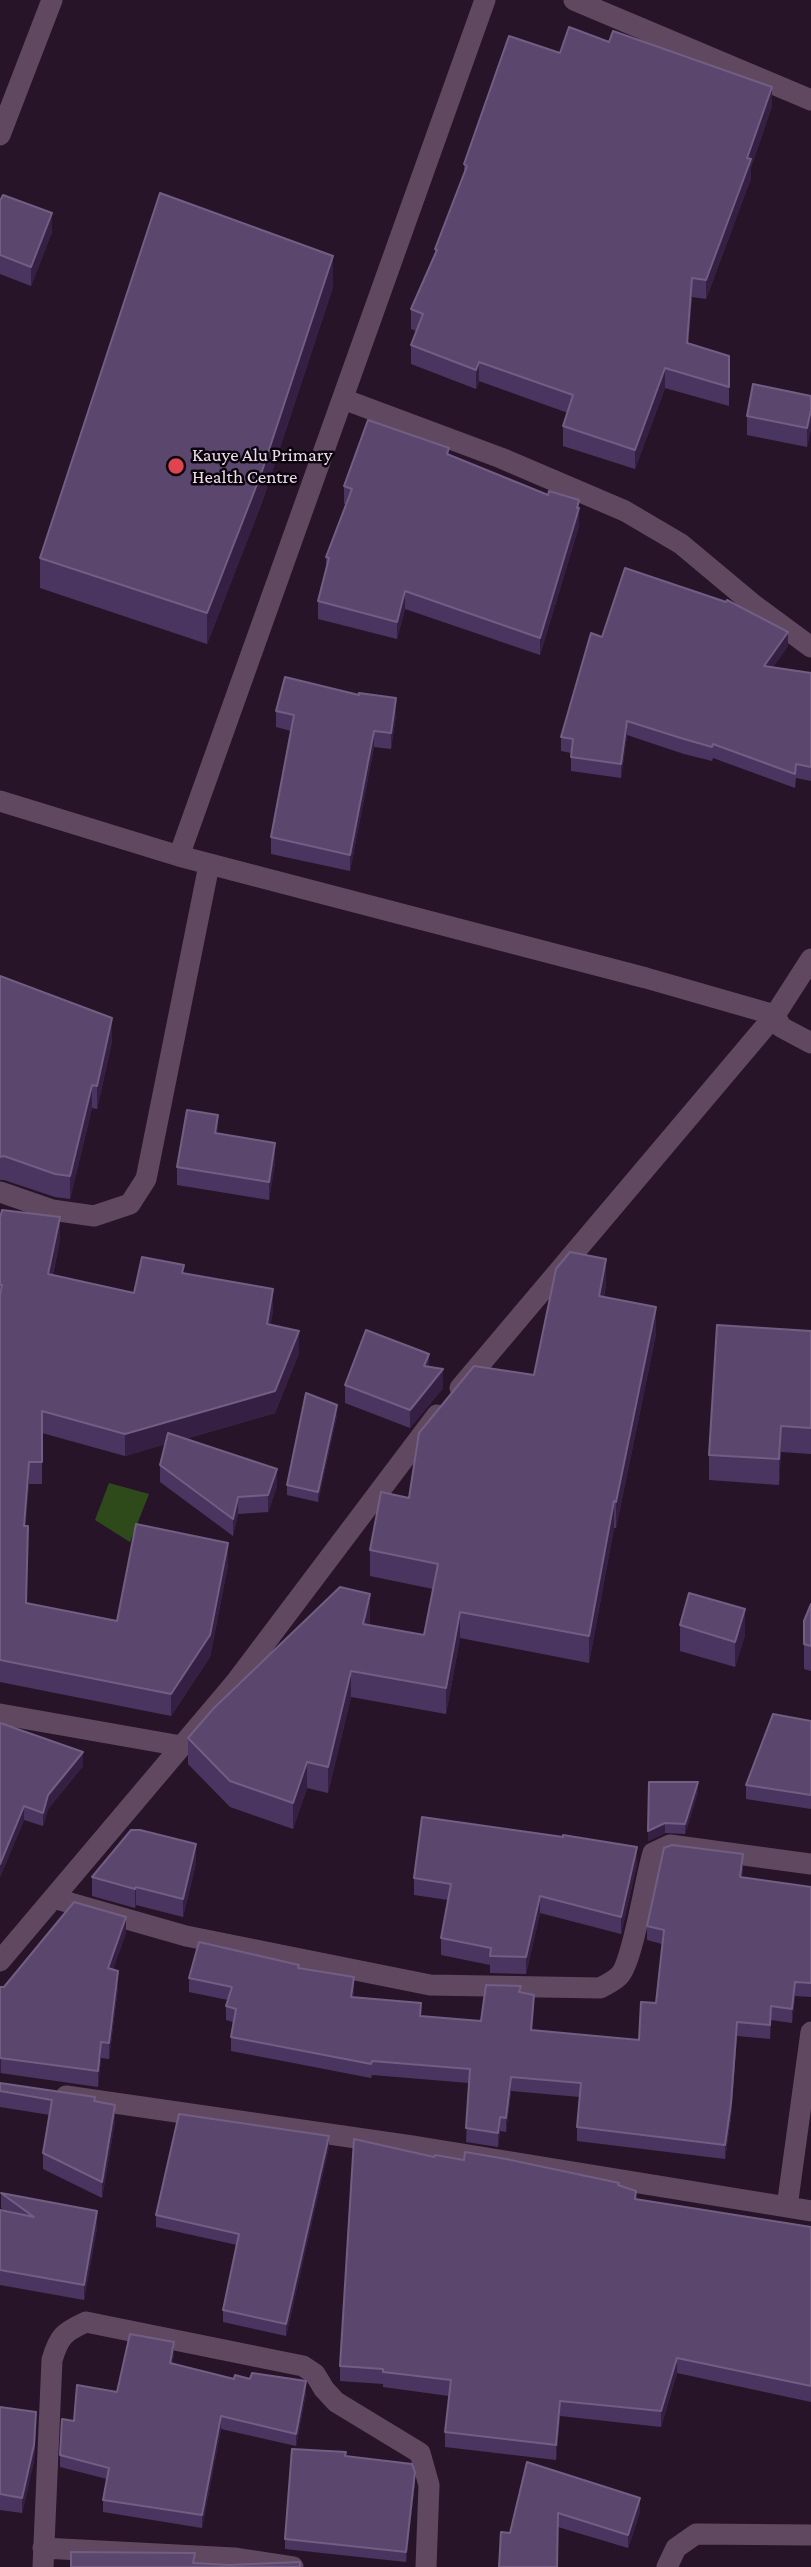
<!DOCTYPE html>
<style>
body{margin:0}
canvas{display:block;background:#281428}
</style>
<canvas width="811" height="2567"></canvas>
<script>
const context = document.querySelector('canvas').getContext('2d');
context.lineJoin = 'round';
function fillPath(path, color) { context.fillStyle = color; context.fill(path, 'evenodd'); }
function stroke(path, color, width, dash) { context.strokeStyle = color; context.lineWidth = width; context.lineCap = dash ? 'butt' : 'round'; context.setLineDash(dash || []); context.stroke(path); }
function label(font, color, halo, rows, align = 'center') {
  context.font = font + ' "Crimson Pro",serif'; context.lineWidth = 5; context.setLineDash([]); context.textBaseline = 'middle'; context.strokeStyle = halo; context.fillStyle = color; for (const [text, x, y, turn = 0] of rows) {
    context.save(); context.translate(x, y); context.rotate((+turn || 0) * Math.PI / 180); context.textAlign = isNaN(turn) ? turn : align; if (halo) context.strokeText(text, 0, 0); context.fillText(text, 0, 0); context.restore();
  }
}
fillPath(new Path2D(`
 M109,1483L149,1494L130,1542L95,1520Z`), '#2f4a1a');
stroke(new Path2D(`
 M574,0L811,100
 M0,135L52,0
 M343,399L501,458L625,511L681,544L754,605L811,647
 M0,801L179,856L646,978L775,1015L781,1027L811,1043
 M179,856L485,0
 M0,1192L52,1210L94,1216L130,1204L146,1179L209,865
 M460,1388L775,1015L811,959
 M0,1714L181,1746
 M53,1898L186,1936L430,1985L600,1988C606,1985 614,1981 619,1976C633,1963 645,1878 653,1853L670,1845L811,1864
 M0,1961L235,1683L437,1415
 M66,2096L412,2146L811,2211
 M787,2207L811,2032
 M43,2548L234,2558L293,2567
 M43,2567L52,2360C59,2336 64,2332 86,2322L303,2366L315,2374L324,2389L336,2402L420,2453L429,2485L426,2567
 M667,2567L676,2548L696,2534L811,2535`), '#604960', 21);
fillPath(new Path2D(`
 M560,53L772,106L751,167V178L706,299L692,297L688,344L729,356V406L665,388L635,469L563,446V426L568,413L479,381L476,389L411,364V345L416,331L411,329V309L435,254V249L464,174V164Z
 M0,201L52,232L31,286L0,274Z
 M333,287L261,505L207,644L40,588V558Z
 M811,396V428L807,447L747,435V416Z
 M449,455L548,495L579,500V526L540,655L405,609L397,639L318,619V601L326,571V557L346,504H344V486Z
 M602,637L788,646L773,667L811,673V781L796,778L795,788L713,758L712,761L684,754L627,735L621,778L571,771V753L561,751V737Z
 M276,711L396,715L391,749L374,747L350,871L271,854V837L291,731L276,727Z
 M0,976L112,1042L97,1109L92,1108L70,1199L55,1197L4,1180H0Z
 M218,1134L275,1162L269,1200L177,1185V1167Z
 M0,1218L60,1239L53,1275L134,1293L184,1273L273,1311L270,1325L299,1353L275,1413L185,1439L277,1486L268,1512L238,1514L233,1536L160,1482V1465L165,1444L125,1456L42,1433V1484H29L25,1526L28,1548L26,1603L117,1621L228,1565L210,1657L171,1716L0,1682Z
 M606,1285L604,1297L656,1334L616,1528H614L589,1663L460,1638L446,1714L351,1697L328,1793L307,1788L293,1829L230,1807L188,1764V1738L370,1620L369,1625L424,1635L433,1589L370,1576V1550L409,1498L534,1375Z
 M811,1331V1454L781,1452L779,1485L709,1480V1455Z
 M429,1367L443,1388L410,1428L345,1403V1385Z
 M337,1415L318,1502L287,1495V1485Z
 M811,1604V1671L804,1669V1621Z
 M680,1625L745,1635L735,1667L680,1651Z
 M811,1721V1809L746,1799V1785Z
 M0,1723L83,1766L48,1809L43,1826L24,1820L0,1877Z
 M649,1782L698,1792L685,1834L665,1833L648,1841Z
 M196,1863L183,1917L136,1905L135,1908L92,1896V1877Z
 M637,1864L621,1934L540,1913L526,1974L490,1973V1965L441,1955V1938L448,1900L414,1895V1878Z
 M743,1868L742,1877L811,1887V1997L795,1996L792,2023L771,2020L770,2039L737,2036L731,2117L725,2159L577,2141V2127L580,2097L511,2091L506,2132L500,2131L498,2147L466,2142L469,2083L372,2075L371,2078L231,2051V2037L233,2022L226,2020V2006L228,2000L189,1992V1978L299,1968L354,1991L353,1997L421,2016L481,2021L521,1993L534,2009L532,2031L639,2040L656,2003L662,1944L647,1940V1926Z
 M126,1933L113,1969L118,1987L109,2059L101,2058L98,2087L0,2073L4,1987Z
 M0,2083L95,2102L115,2121L102,2198L43,2169V2153L50,2115L0,2107Z
 M329,2147L286,2336L223,2322V2310L237,2245L156,2227V2215Z
 M434,2157L464,2160L619,2185L636,2199L811,2227V2402L677,2373L661,2427L560,2416L556,2460L445,2447V2432L449,2396L383,2387V2384L340,2381V2366Z
 M1,2193L97,2227L84,2300L0,2285V2210L5,2211L1,2208Z
 M174,2355L172,2364L234,2379L306,2393L296,2446L221,2429L202,2528L103,2512V2500L107,2479L60,2467V2455L74,2421Z
 M0,2407L36,2427L34,2461L22,2513L0,2510Z
 M527,2462L640,2512L628,2548L558,2527L510,2533Z
 M415,2482L406,2562L285,2549V2539Z`), '#493560');
fillPath(new Path2D(`
 M772,87V106L751,167V178L706,299V280Z
 M52,213V232L31,286V267Z
 M333,256V287L261,505L207,644V613Z
 M692,278V297L687,363V343Z
 M479,362V381L476,389V370Z
 M665,368V388L635,469V450Z
 M811,410V428L807,447V428Z
 M579,500V526L540,655V638Z
 M405,591V609L397,639V622Z
 M788,632V646L764,680V666Z
 M396,698V715L391,749V733Z
 M627,721V735L621,778V764Z
 M374,731V747L350,871V855Z
 M112,1018V1042L97,1109V1086Z
 M92,1085V1108L70,1199V1176Z
 M218,1115V1133L215,1152V1133Z
 M275,1143V1162L269,1200V1182Z
 M60,1217V1239L48,1296V1274Z
 M606,1259V1285L599,1322V1296Z
 M273,1289V1311L267,1346V1324Z
 M656,1307V1334L616,1528V1502Z
 M299,1331V1353L275,1413L125,1456V1434Z
 M429,1354V1373L424,1366Z
 M443,1369V1388L410,1428V1410Z
 M337,1405V1415L318,1502V1492Z
 M781,1426V1452L779,1485V1459Z
 M29,1462V1484L24,1548V1526Z
 M277,1469V1486L268,1512V1495Z
 M238,1497V1514L233,1536V1519Z
 M614,1501V1528L589,1663V1636Z
 M228,1543V1565L210,1657L171,1716V1694Z
 M370,1594V1620L363,1651V1624Z
 M745,1609V1635L735,1667V1642Z
 M460,1612V1638L446,1714V1688Z
 M351,1671V1697L328,1793V1767Z
 M83,1752V1766L48,1809L43,1826V1813L48,1795Z
 M307,1762V1788L293,1829V1803Z
 M698,1782V1792L685,1834V1824Z
 M24,1806V1820L0,1877V1864Z
 M665,1823V1833L648,1841V1831Z
 M196,1844V1863L183,1917V1899Z
 M637,1847V1864L621,1934V1917Z
 M743,1854V1868L740,1891V1877Z
 M136,1887V1905L135,1908V1889Z
 M540,1896V1913L526,1974V1957Z
 M126,1917V1933L108,1983V1968Z
 M118,1971V1987L109,2059V2043Z
 M354,1977V1991L351,2011V1997Z
 M795,1982V1996L792,2023V2009Z
 M534,1995V2009L531,2044V2030Z
 M737,2022L731,2117L725,2159V2145Z
 M101,2042V2058L98,2087V2071Z
 M1,2057V2073H0V2058Z
 M511,2077V2091L506,2132V2118Z
 M115,2105V2121L102,2198V2182Z
 M500,2117V2131L498,2147V2133Z
 M329,2136V2147L286,2336V2324Z
 M97,2211V2227L84,2300V2285Z
 M174,2342V2355L170,2376V2363Z
 M677,2358V2373L661,2427V2411Z
 M306,2381V2393L296,2446V2434Z
 M560,2401V2416L556,2460V2445Z
 M36,2412L34,2461L22,2513V2498Z
 M221,2416V2429L202,2528V2515Z
 M415,2472V2482L406,2562V2552Z
 M640,2498V2512L628,2548V2535Z`), '#352043');
const building = new Path2D(`
 M569,27L609,42L613,31L772,87L747,158L751,159L706,280L692,278L687,343L729,356V387L665,368L635,450L563,426L573,395L479,362L476,370L411,345L423,314L411,309L437,250L435,249L467,166L464,164L509,36L560,53Z
 M160,193L333,256L261,474L207,613L40,558Z
 M3,195L52,213L31,267L0,255V201Z
 M753,384L811,396V410L807,428L747,416Z
 M368,420L449,448L447,454L548,495L549,491L579,500L577,508H579L540,638L405,591L397,622L318,601L329,558L326,557L352,489L344,486Z
 M625,568L726,602L727,600L788,632L764,666L811,673V767L796,764L795,774L713,744L712,747L684,739L627,721L621,764L571,757L573,739L561,737L591,633L602,637Z
 M285,677L359,695V693L396,698L391,733L374,731L350,855L271,837L294,715L276,711Z
 M0,976L112,1018L97,1086L92,1085L70,1176L55,1174L4,1156L0,1157Z
 M187,1110L218,1115L215,1133L275,1143L269,1182L177,1167Z
 M2,1210L60,1217L48,1274L134,1293L142,1257L184,1265L182,1273L273,1289L267,1324L299,1331L275,1391L125,1434L42,1411V1462H29L24,1526H28L26,1603L117,1621L136,1524L228,1543L210,1635L171,1694L0,1660V1295L2,1285H0V1218Z
 M570,1252L606,1259L599,1296L656,1307L616,1502L614,1501L589,1636L460,1612L446,1688L351,1671L328,1767L307,1762L293,1803L230,1781L188,1738L213,1709L340,1587L370,1594L363,1624L424,1635L438,1564L370,1550L381,1492L409,1498L419,1433L474,1366L534,1375L556,1269Z
 M717,1325L811,1331V1428L781,1426L779,1459L709,1455Z
 M366,1330L429,1354L424,1366L443,1369L410,1410L345,1385Z
 M306,1393L337,1405L318,1492L287,1485Z
 M168,1433L277,1469L268,1495L238,1497L233,1519L160,1465Z
 M689,1593L745,1609L735,1642L680,1625Z
 M811,1604V1646L804,1644V1621Z
 M773,1714L811,1721V1795L746,1785Z
 M0,1723L83,1752L48,1795L43,1813L24,1806L0,1864Z
 M649,1782H698L685,1824L665,1823L648,1831Z
 M422,1817L563,1837V1835L637,1847L621,1917L540,1896L526,1957L490,1956L491,1948L441,1938L451,1884L414,1878Z
 M131,1830H140L196,1844L183,1899L136,1887L135,1889L92,1877Z
 M672,1845L743,1854L740,1877L811,1887V1983L795,1982L792,2009L771,2006L770,2025L737,2022L731,2103L725,2145L577,2127L581,2083L511,2077L506,2118L500,2117L498,2133L466,2128L470,2069L372,2061L371,2064L231,2037L236,2009L226,2006L232,1987L189,1978L199,1942L299,1965L298,1968L354,1977L351,1997L421,2003L420,2016L481,2021L486,1985L521,1986L519,1992L534,1995L531,2030L639,2040L641,2002L656,2003L664,1930L647,1926L664,1848Z
 M74,1902L126,1917L108,1968L118,1971L109,2043L101,2042L98,2071L0,2058V1987H4Z
 M0,2083L95,2097L94,2101L115,2105L102,2182L43,2153L52,2100L0,2091Z
 M179,2114L329,2136L286,2324L223,2310L239,2234L156,2215Z
 M354,2139L434,2157L435,2155L464,2160L465,2152L506,2159L619,2183L618,2185L636,2191L635,2199L811,2227V2386L677,2358L661,2411L560,2401L556,2445L445,2432L451,2380L383,2372V2369L340,2366Z
 M1,2193L97,2211L84,2285L0,2270V2210L34,2217Z
 M130,2334L174,2342L170,2363L234,2379L235,2375L250,2379L252,2373L306,2381L296,2434L221,2416L202,2515L103,2500L109,2468L60,2455L62,2419L74,2421L77,2385L117,2392Z
 M0,2407L36,2412L34,2445L22,2498L0,2494Z
 M292,2449L346,2452L345,2456L412,2464L415,2472L406,2552L285,2539Z
 M527,2462L640,2498L628,2535L558,2513L557,2567H499L501,2532L510,2533Z
 M71,2552L195,2553L193,2563L229,2565L300,2562V2567H71Z`);
fillPath(building, '#5b476e');
stroke(building, '#715e82', 2);
for (const [x, y, r, color] of [
 [176,466,9,"#e0444e"]
]) { const dot = new Path2D(); dot.arc(x, y, r, 0, 2 * Math.PI); context.fillStyle = color; context.fill(dot); stroke(dot, '#0b040c', 2.5); }
label('19px', '#ebddeb', '#0b040c', [
 ["Kauye Alu Primary",192,455],
 ["Health Centre",192,477]
], 'left');
</script>
